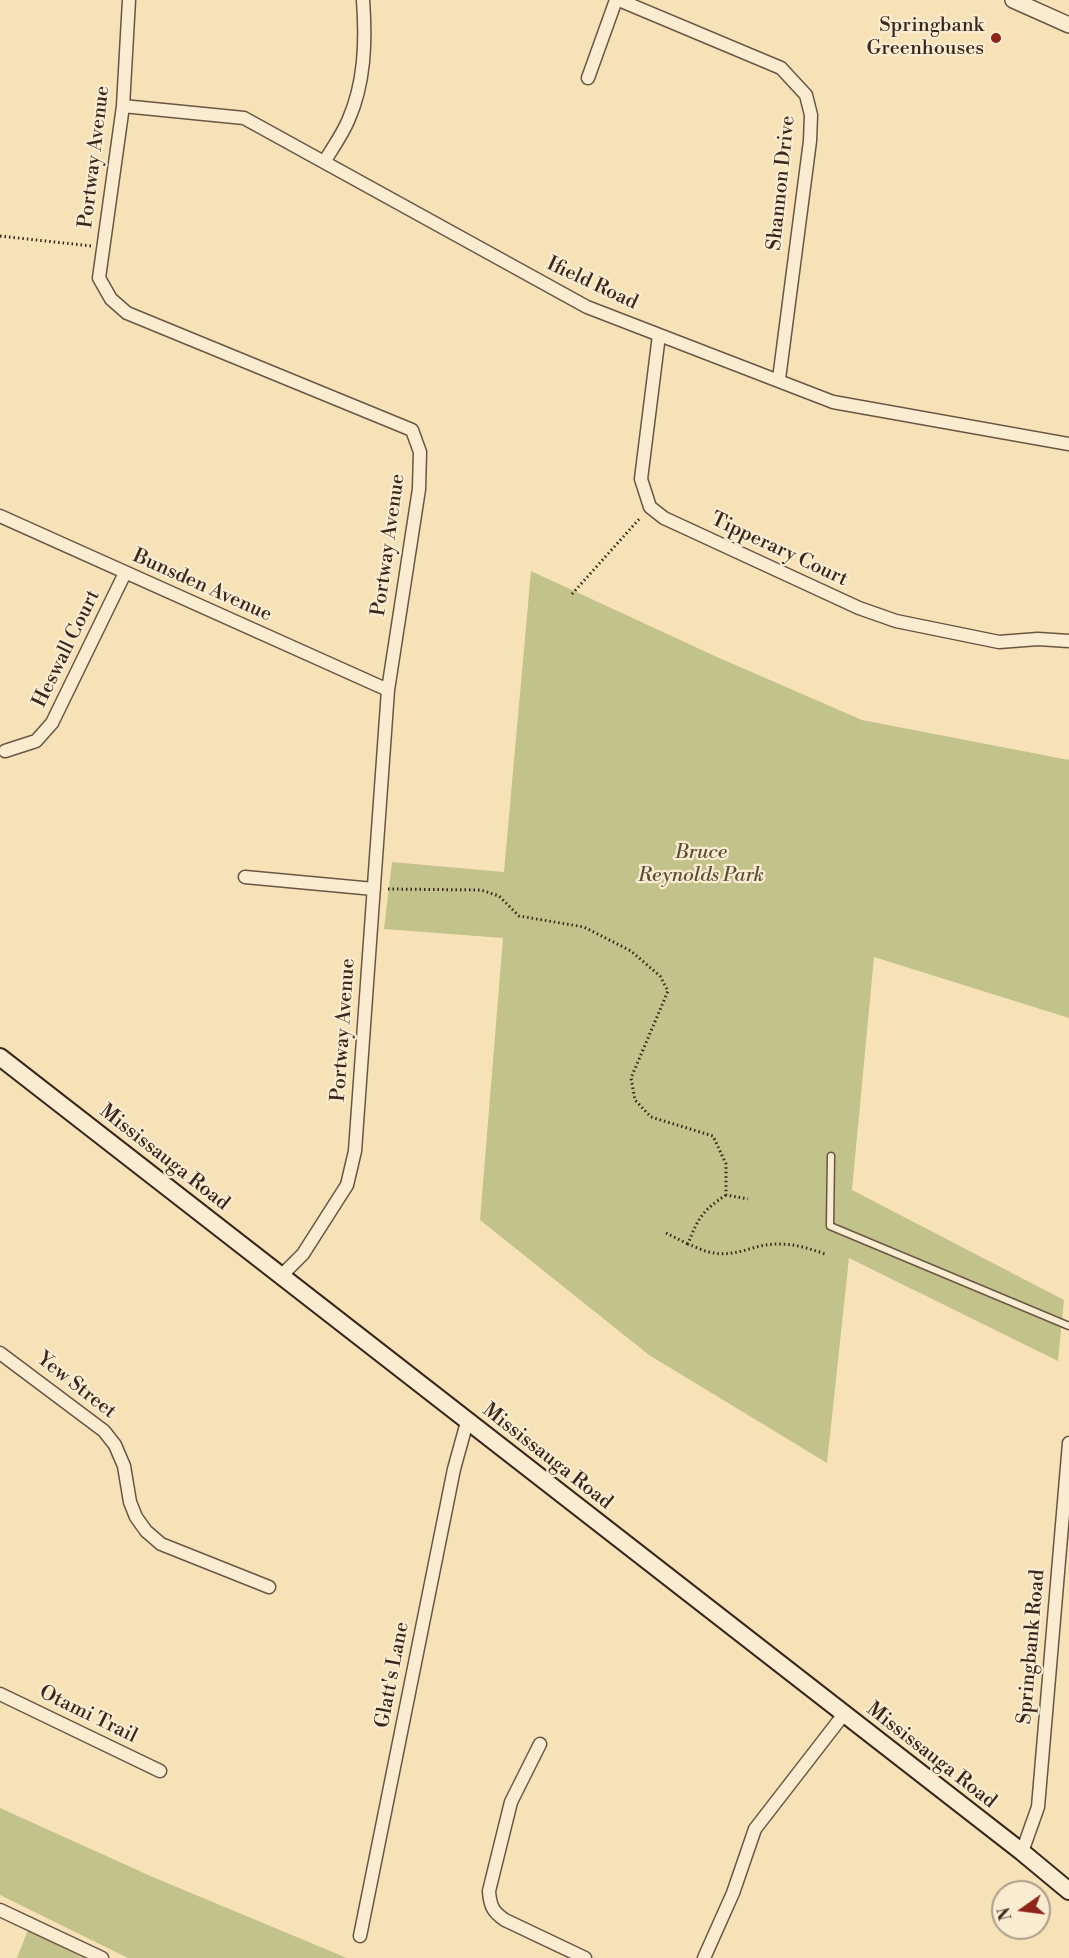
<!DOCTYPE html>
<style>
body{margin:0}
#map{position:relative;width:1069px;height:1958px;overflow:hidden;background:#f7e2b8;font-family:"Libre Bodoni",serif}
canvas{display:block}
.north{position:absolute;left:991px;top:1880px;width:60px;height:60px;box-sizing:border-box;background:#faecd1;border:2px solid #ae9d89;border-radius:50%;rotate:256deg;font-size:16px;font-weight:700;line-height:24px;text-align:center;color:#3b261d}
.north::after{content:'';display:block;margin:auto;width:21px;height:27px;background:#8f2418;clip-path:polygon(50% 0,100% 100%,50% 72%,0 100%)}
</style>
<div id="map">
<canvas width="1069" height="1958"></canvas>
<div class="north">N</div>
</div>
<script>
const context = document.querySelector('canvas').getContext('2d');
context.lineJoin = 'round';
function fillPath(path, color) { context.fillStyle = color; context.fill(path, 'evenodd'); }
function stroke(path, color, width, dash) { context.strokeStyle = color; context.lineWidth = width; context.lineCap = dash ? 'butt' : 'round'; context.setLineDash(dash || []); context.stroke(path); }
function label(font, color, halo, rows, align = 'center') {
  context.font = font + ' "Libre Bodoni",serif'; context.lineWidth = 4.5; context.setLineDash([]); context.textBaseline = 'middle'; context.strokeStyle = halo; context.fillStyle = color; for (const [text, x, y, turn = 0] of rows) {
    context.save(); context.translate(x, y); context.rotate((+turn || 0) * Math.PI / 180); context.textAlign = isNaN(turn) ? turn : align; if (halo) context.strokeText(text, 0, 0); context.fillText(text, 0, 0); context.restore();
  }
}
fillPath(new Path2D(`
 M531,571L717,657L862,720L1069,760V1018L874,957L852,1190L1064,1300L1058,1361L849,1258L827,1463L649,1355L480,1220L503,938L384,929L392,862L504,872Z
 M0,1808L155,1878L347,1958H128L0,1895Z
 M28,1930L83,1958H17Z`), '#c2c28b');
const service = new Path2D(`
 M831,1156L830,1226L1069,1326`);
const minor = new Path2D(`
 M129,0L123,106L99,278L111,299L127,313L412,430L420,452L419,489L388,690L355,1151L347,1185L303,1254L281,1276
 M619,0L781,68L806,95L811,115L810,141L779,379
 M588,78L616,0
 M123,106L244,118L587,307L833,402L1069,444
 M324,162C332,149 342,135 348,121C365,83 366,41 363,0
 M659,335L641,479L650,507L664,518L859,608L896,621L999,642L1038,639L1069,641
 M0,516L388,690
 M5,751L36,741L52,723L125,573
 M245,877L374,889
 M0,1353L104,1431L115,1445L124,1466L130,1502L136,1517L146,1531L161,1544L269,1587
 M0,1694L160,1771
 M540,1744L511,1802L489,1891C490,1906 493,1912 505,1920L585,1958
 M1022,1852L1038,1807L1069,1443
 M0,1910L102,1958
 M360,1936L454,1469L467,1422
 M704,1958L733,1893L755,1829L844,1714`);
const tertiary = new Path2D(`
 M1013,0L1069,25`);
const secondary = new Path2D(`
 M0,1057L1022,1852L1069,1891`);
stroke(service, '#6a5544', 9);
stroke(minor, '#6a5544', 15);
stroke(tertiary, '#6a5544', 18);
stroke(secondary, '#3b261d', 20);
stroke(new Path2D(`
 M0,236L91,246
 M572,594L641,517
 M388,889L481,890L499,896L519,916L584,927L631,951L660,976L668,991L631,1078L635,1100L651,1117L713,1136L726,1164V1195L748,1199
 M726,1195C703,1210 698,1218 688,1244C696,1247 705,1252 714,1253C730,1256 745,1250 760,1246C783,1241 803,1246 825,1254
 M666,1233L688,1244`), '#3b261d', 3, [1.5, 3]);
stroke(service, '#faecd1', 6);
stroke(minor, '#faecd1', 12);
stroke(tertiary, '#faecd1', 15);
stroke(secondary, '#faecd1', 16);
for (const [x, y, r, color] of [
 [996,38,6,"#8f2418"]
]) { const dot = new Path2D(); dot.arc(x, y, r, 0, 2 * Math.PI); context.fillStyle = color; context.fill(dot); stroke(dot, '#faecd1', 2); }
label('20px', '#3b261d', '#faecd1', [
 ["Springbank",984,26],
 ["Greenhouses",984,49]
], 'right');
label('20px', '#3b261d', '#faecd1', [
 ["Portway Avenue",95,157,-83],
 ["Shannon Drive",782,183,-84],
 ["Ifield Road",592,284,25],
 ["Portway Avenue",389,545,-82],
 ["Tipperary Court",779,550,25],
 ["Bunsden Avenue",202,586,24],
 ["Heswall Court",67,649,-64],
 ["Portway Avenue",344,1030,-86],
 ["Mississauga Road",164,1158,38],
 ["Yew Street",76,1386,38],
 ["Mississauga Road",547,1457,38],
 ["Springbank Road",1032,1647,-85],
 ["Glatt's Lane",393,1675,-79],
 ["Otami Trail",88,1715,26],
 ["Mississauga Road",931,1756,38]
]);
label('italic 20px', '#5d4d38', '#faecd1', [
 ["Bruce",701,853],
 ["Reynolds Park",701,876]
]);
</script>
